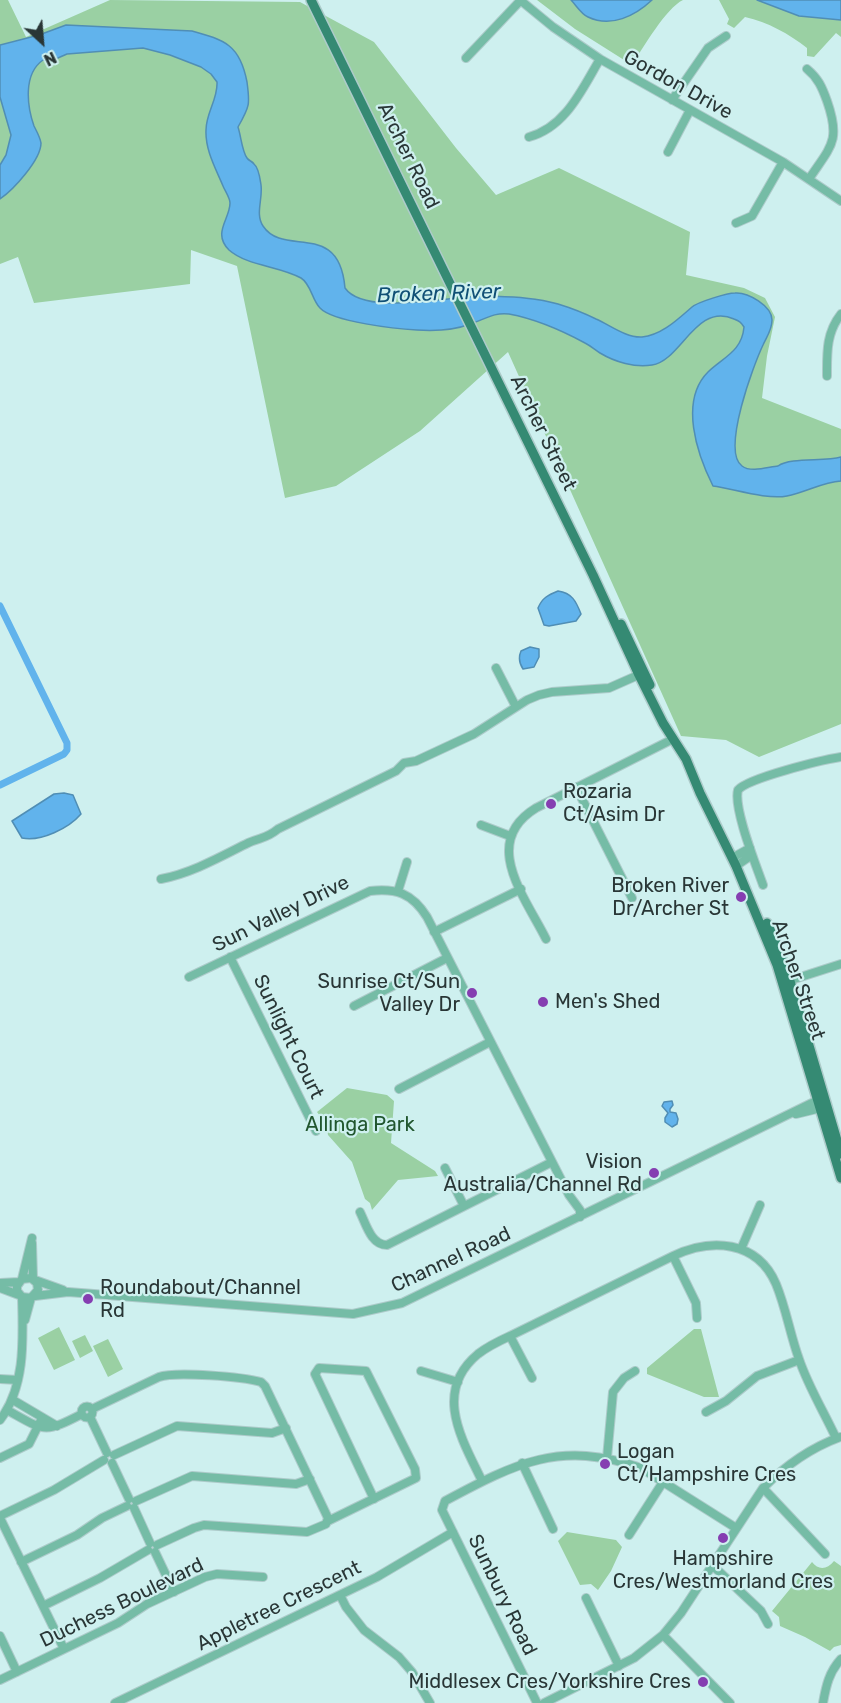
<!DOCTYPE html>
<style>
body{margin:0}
#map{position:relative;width:841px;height:1703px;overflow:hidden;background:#cef0ef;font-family:Rubik,sans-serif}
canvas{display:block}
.north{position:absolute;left:12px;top:12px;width:60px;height:60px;-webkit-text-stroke:4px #cef0ef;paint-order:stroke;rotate:154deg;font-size:16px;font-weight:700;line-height:24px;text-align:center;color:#293636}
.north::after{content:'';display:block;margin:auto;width:21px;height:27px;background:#293636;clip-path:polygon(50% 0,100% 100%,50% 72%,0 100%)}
</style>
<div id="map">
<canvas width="841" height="1703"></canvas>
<div class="north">N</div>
</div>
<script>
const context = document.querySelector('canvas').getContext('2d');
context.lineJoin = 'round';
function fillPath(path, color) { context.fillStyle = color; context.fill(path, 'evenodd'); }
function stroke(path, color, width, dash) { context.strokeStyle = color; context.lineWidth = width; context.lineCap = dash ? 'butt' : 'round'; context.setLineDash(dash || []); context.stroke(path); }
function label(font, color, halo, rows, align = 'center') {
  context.font = font + ' Rubik,sans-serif'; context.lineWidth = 4.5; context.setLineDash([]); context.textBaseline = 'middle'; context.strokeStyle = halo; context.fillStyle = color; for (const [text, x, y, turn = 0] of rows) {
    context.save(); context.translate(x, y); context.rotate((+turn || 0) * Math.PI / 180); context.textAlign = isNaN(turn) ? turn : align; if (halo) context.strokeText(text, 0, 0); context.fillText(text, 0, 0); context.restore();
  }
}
fillPath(new Path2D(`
 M0,0H8L26,37L110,0L300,2L374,42L456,148L496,195L559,168L690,232L686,275L744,288L765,298L775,317L767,356L762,398L841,429V724L759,757L726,740L681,736L508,352L420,431L336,486L285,498L237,266L191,250L190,284L34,303L18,257L0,264Z
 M537,0H683C666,8 643,48 632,65L575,29Z
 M719,0H841V37L836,33L814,57L807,56V48C789,34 768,22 745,17L734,28L727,24L729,19Z
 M347,1088L387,1095L394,1101L391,1143L435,1171L438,1176L398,1180L372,1210L370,1203L365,1199L352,1162L328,1135L326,1124L317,1112Z
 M59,1327L75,1360L54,1370L38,1338Z
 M694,1329H701L719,1397H704L647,1374V1368Z
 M85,1335L93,1351L80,1358L72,1341Z
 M108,1339L123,1369L108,1377L93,1346Z
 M567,1532L616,1540L622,1547L611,1571L598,1590L591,1584L580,1585L558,1541Z
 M834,1561L841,1566V1645L834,1647L830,1651L805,1637L780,1626L779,1617L772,1611L812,1562C818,1570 827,1570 834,1561Z`), '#9ad0a3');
const water = new Path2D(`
 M571,0H652C635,16 611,28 588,17C581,14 576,5 571,0Z
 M757,0H841V20L799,16Z
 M66,25L192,31C225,40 240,45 247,82C250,104 250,106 238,127C241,136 242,151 247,158C249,161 252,161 254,164C259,168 260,179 261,185C263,199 255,214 263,226C284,258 339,219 345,288C365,317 453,295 486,296C510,297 534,297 558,304C571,308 584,313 596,319C610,325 626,338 642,337C662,335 678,319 692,307C698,302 727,293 735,293C748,292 772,306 772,320C772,330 767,336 763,345C754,364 721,451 742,466C751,473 768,467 778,466C791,457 824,462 841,457V481C823,482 806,492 787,496C767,500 734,489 713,486C697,454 679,401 708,372C724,357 742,351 744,327C741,322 739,321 734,319C696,302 681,361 652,365C635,368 615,362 600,353C595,350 591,346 585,343C561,330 536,319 509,314C493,312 484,320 470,324C455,330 433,331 417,330C397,329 333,322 320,308C312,300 311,284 301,278C280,266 247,266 229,250C212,233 230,219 230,203C230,198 225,191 223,186C216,169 205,150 206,130C206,113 218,99 217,82L211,74L201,67L170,55L143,48L67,54L51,61L43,60C23,74 27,106 34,126C37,132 40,137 41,143C41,160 13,190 0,199V165L6,155L11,135L0,97V45L39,35Z
 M558,591C572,593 576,601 581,614L576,621L549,626L544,625L538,608C542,598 548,595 558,591Z
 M530,647L539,649V657L534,667L523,669C519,663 518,658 521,651Z
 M64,793L73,795L81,814C69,828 41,842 22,838L12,821L54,794Z
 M672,1101L673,1105L670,1109V1112L676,1113L678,1119L677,1124L672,1127L665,1122V1118L668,1113L662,1106L664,1102Z`);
fillPath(water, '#61b3ec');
stroke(water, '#508eb5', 1.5);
stroke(new Path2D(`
 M0,606L67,743V750L64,754L0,785`), '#61b3ec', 7);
const minor = new Path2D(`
 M520,0L553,27L600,59L783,162L841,201
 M466,58L520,1
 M807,69C818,78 822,87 827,101C841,141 831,146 809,179
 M672,100L708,48L726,36
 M529,137C566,127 582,89 600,59
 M668,152L690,110
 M736,223L752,216L783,162
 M827,376C827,353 826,333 841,314
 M496,668L516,707
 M576,787L632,898
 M481,825L510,836
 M732,858L750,848
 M736,866L752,855
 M161,879C192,873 220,857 248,843C261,837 266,839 278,829L396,771L404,763L416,761L474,734L527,700L539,695L552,692L609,688L643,673
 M763,885C756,865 733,808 738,790C748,778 822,760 841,757
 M398,891L407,862
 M434,932L521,889
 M546,939C525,897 480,842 536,808L673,739
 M230,957L316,1131
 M189,977L370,891C396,888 412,893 427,917L569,1195L580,1210V1217
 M785,982L841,964
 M354,1006L447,958
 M399,1089L490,1042
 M796,1114L825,1107
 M445,1168L464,1206
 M360,1212C366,1224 371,1245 387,1245L552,1162
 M32,1243L33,1279
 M741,1249L760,1205
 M673,1256L696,1303L697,1318
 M22,1279L31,1278L37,1283L38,1290L31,1298L22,1297L17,1291V1286L22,1279L32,1238
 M35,1280L63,1290
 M0,1283L19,1282
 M0,1288L19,1295
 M35,1296L68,1292L353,1314L402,1303L822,1098
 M25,1320L31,1298
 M510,1336L532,1378
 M421,1371L458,1382
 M0,1379L18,1380
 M13,1400L57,1426
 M81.5 1412a5.5 5.5 0 1 1 11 0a5.5 5.5 0 1 1-11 0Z
 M92,1409L159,1377C176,1371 243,1377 261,1382L265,1386L328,1518L326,1524L307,1532L204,1525L194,1528L157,1545
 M7,1410C45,1431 43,1434 82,1414
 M706,1412L726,1401L757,1376L799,1360
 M90,1417L107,1453
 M0,1420C26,1386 23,1338 22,1297
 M114,1455L177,1426L272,1433L286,1428
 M0,1458L29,1444L42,1418
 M607,1458L613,1392L624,1378L635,1371
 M112,1463L129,1499
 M522,1463L553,1529
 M482,1481C463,1441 432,1392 478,1354C487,1347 499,1341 510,1336L673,1256C711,1238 757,1240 776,1284C786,1308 790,1334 799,1359C808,1386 824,1412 836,1438
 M763,1488L825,1554
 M136,1501L192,1476L296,1484L310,1479
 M134,1508L150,1543
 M0,1516L54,1490L104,1460
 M0,1518L64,1649
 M328,1521L416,1478L415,1469L366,1371L319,1368L315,1374L374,1499
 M629,1535L663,1482
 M155,1552L174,1592
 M21,1562L77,1535L102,1518L127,1506
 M712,1565L761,1611L768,1624
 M340,1595L346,1607L364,1630L399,1657L412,1672L430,1703
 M586,1598L619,1666
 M43,1606L100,1578L148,1550
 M663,1635L730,1703
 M0,1636L17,1672
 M0,1680L118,1623L147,1604L205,1577L217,1574L263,1577
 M115,1703L377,1577L453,1532
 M537,1703L442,1510L445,1501C516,1463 560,1440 641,1468L736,1528
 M544,1703L634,1658L663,1635L681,1613L763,1488C785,1466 810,1448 840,1437
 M823,1703C826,1686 829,1672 841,1659`);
const major = new Path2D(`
 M311,0L593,575L639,675L663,723L686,759L700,793L736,866L777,965L841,1178
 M621,624L650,685
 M767,923L777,945L790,981L841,1154`);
stroke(minor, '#adcbca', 10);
stroke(major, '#adcbca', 12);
stroke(minor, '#75bca6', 8);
stroke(major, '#358a73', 9);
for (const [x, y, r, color] of [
 [551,804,6,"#853eb1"],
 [741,897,6,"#853eb1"],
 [472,993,6,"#853eb1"],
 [543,1002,6,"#853eb1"],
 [654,1173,6,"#853eb1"],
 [88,1299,6,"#853eb1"],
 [605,1464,6,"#853eb1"],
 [723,1538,6,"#853eb1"],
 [703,1682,6,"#853eb1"]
]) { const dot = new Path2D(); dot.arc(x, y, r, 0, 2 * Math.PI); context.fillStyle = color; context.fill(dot); stroke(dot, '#cef0ef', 2); }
label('20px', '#293636', '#cef0ef', [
 ["Gordon Drive",678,85,29],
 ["Archer Road",408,156,64],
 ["Archer Street",543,433,64],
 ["Sun Valley Drive",281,914,-26],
 ["Archer Street",798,980,71],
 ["Sunlight Court",288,1037,64],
 ["Channel Road",451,1260,-25],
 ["Sunbury Road",502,1595,64],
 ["Duchess Boulevard",122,1603,-26],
 ["Appletree Crescent",279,1606,-26]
]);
label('20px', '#293636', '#cef0ef', [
 ["Rozaria",563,792],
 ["Ct/Asim Dr",563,815],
 ["Broken River",729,886,"right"],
 ["Dr/Archer St",729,909,"right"],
 ["Sunrise Ct/Sun",460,982,"right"],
 ["Valley Dr",460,1005,"right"],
 ["Men's Shed",555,1002],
 ["Vision",642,1162,"right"],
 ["Australia/Channel Rd",642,1185,"right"],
 ["Roundabout/Channel",100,1288],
 ["Rd",100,1311],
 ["Logan",617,1452],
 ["Ct/Hampshire Cres",617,1475],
 ["Hampshire",723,1559,"center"],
 ["Cres/Westmorland Cres",723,1582,"center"],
 ["Middlesex Cres/Yorkshire Cres",691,1682,"right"]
], 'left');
label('20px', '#21562e', '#cef0ef', [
 ["Allinga Park",360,1125]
]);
label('italic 21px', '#104f75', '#cef0ef', [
 ["Broken River",439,294,-2]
]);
</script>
